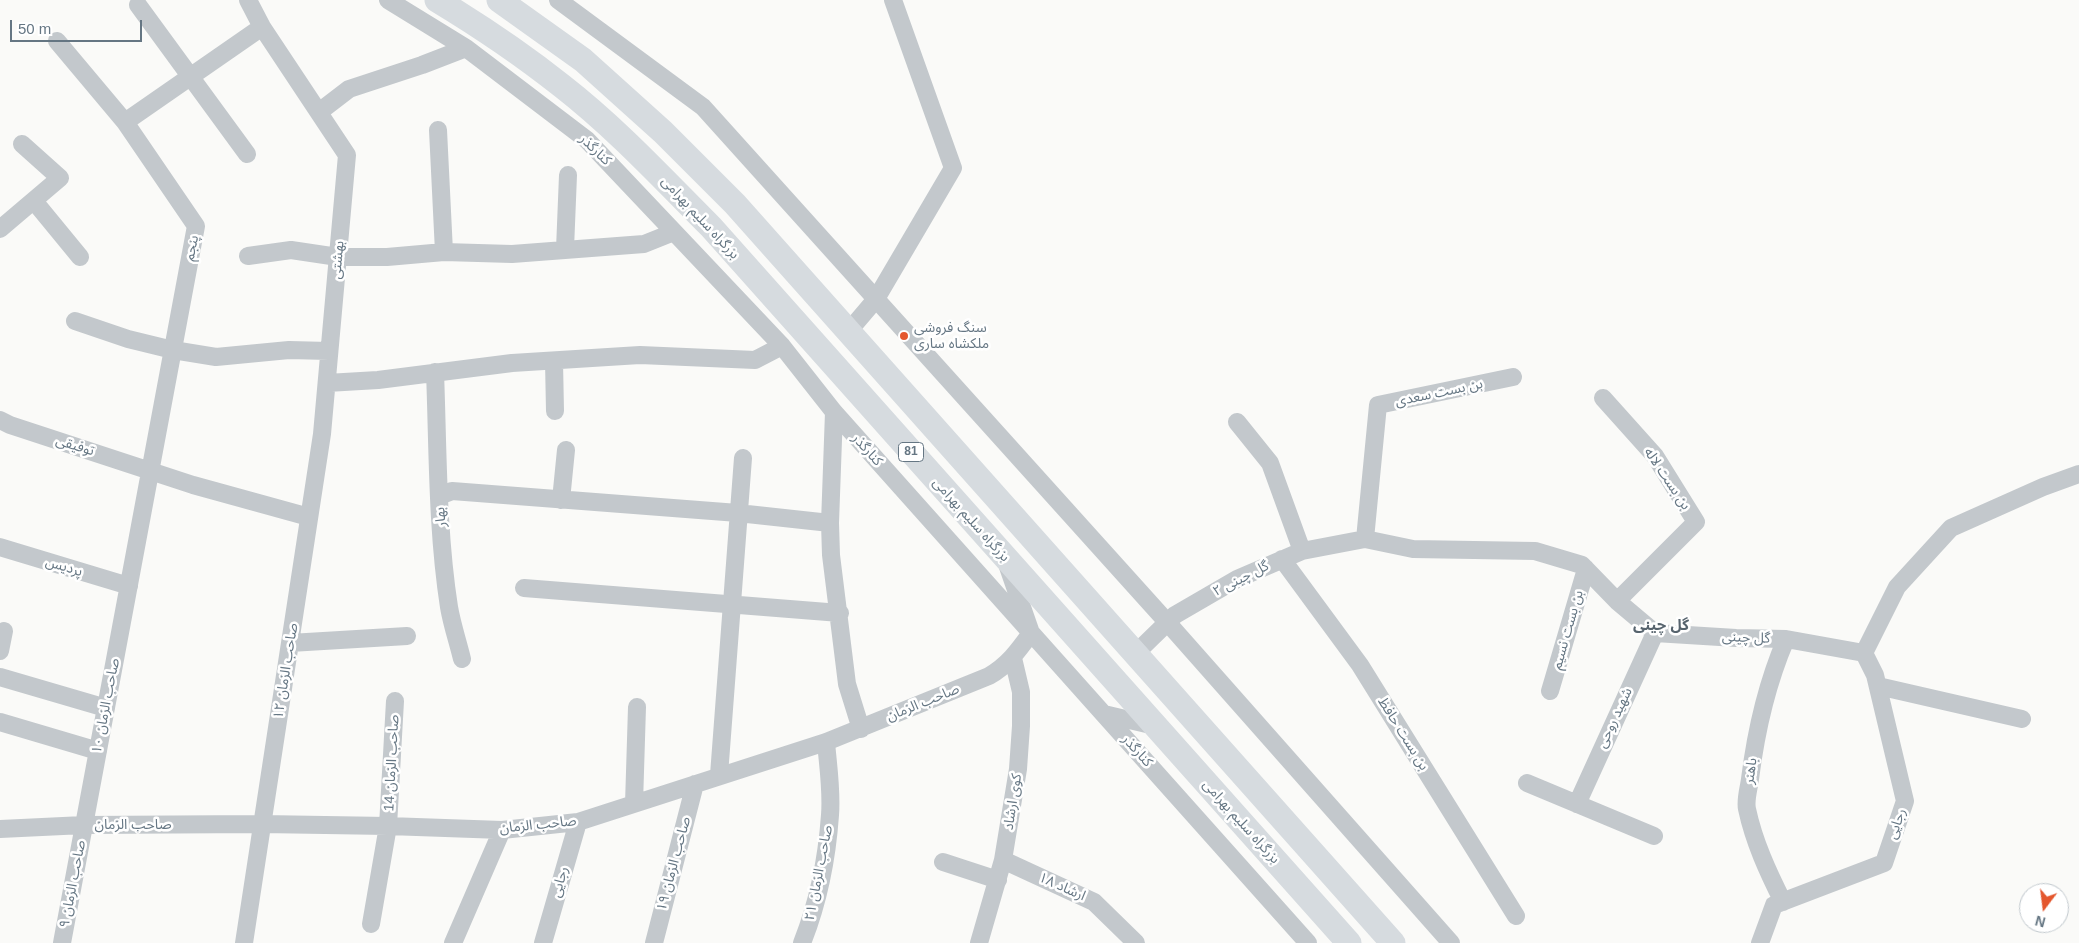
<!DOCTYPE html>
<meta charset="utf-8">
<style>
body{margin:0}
#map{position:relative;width:2079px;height:943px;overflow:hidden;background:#fafaf8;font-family:Helvetica,sans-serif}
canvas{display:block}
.north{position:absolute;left:2019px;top:883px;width:50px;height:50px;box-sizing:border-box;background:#fff;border:1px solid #c1c8cd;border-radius:50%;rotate:195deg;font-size:14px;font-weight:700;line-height:20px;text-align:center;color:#657683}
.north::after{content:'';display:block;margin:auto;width:18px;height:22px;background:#e4572e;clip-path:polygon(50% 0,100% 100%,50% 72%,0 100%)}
.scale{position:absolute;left:10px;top:20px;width:132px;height:22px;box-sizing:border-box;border:2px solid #657683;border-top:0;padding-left:6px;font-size:15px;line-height:18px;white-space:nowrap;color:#657683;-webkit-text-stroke:4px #fff;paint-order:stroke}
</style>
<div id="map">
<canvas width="2079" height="943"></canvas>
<div class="north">N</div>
<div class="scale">50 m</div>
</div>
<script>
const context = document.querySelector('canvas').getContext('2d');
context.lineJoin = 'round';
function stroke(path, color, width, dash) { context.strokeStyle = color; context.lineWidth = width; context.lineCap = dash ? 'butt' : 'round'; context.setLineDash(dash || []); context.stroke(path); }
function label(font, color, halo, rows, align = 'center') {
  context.font = font + ' Helvetica,"Noto Sans Arabic",sans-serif'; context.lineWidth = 5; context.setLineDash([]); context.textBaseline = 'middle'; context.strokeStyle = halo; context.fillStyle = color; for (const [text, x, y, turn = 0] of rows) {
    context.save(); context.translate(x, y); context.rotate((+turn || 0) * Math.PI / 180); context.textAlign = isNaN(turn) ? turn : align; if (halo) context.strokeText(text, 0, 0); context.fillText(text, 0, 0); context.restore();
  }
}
stroke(new Path2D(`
 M388,0L466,48L587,140L782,346L834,412L1308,943
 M558,0L703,107L1167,622L1451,943
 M138,5L247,154
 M57,41L125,122
 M319,112L349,89L422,65L466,48
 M438,130L444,252
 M34,201L80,257
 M0,229L60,178L22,144
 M565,249L568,175
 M248,256L291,250L338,257H387L444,252L512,254L644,244L674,232
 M75,321L128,339L173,350L216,357L289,350L329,351
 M848,332L876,299L953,168L893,0
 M554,361L555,411
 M435,372C438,450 437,530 449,607C452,625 458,642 462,659
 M327,383L378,380L512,363L640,355L755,360L782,346
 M1603,398L1655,456L1696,522L1617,601
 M834,412L830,523L831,555L847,684L861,729
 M0,420L10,425L193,485L309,517
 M1237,422L1270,463L1302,551
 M439,496L452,491L738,513L830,523
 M561,500L566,450
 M1365,539L1378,405L1513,377
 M0,547L129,586
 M1282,559L1360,665L1516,916
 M524,588L840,613
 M290,643L407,636
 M0,651L4,631
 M1864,653L1897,587L1951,528L2043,487L2079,474
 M1135,654L1175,615L1237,579L1302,551L1365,539L1413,549L1535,551L1582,565L1617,601L1655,633L1736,638L1786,639L1864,653
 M0,677L106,708
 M1878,686L2022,719
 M1550,691L1586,569
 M1104,714L1155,726
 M0,722L98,751
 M719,775L743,458
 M1527,783L1654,836
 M634,804L637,707
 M1577,804L1655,633
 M0,829L84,825L262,824L388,826L502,830L578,822L826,742L989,676C1008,665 1018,651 1031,633L1007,564
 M1003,860L1094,902L1136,943
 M943,862L998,880
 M1783,902C1768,872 1754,842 1747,809C1745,800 1749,788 1750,779C1756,731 1767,683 1786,639
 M371,924L388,826L395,701
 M62,943L196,226L125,122L262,27L248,0
 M244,943L322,434L347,155L262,27
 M453,943L502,830
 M543,943L578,822
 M654,943L695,784
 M802,943C818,903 827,858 830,815C832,791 828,766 826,742
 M979,943L1003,860L1018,769L1021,726V692L1013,658
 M1760,943L1774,905L1884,863L1905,801L1875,675L1864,653`), '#c3c8cc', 18);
stroke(new Path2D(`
 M437,0C480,26 523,55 562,86C616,128 663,179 711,227L1349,943
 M499,0L583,60L663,132L735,204L1393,943`), '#d6dbdf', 25);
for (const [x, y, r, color] of [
 [904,336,5,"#e4572e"]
]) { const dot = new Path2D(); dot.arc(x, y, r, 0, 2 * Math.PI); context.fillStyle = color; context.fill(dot); stroke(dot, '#fff', 2); }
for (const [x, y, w] of [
 [911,452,25]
]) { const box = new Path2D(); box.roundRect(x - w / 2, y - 9.5, w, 19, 4); context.fillStyle = '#fff'; context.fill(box); stroke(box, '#657683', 1); }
label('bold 12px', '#657683', null, [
 ["81",911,452]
]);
label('14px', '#657683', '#fff', [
 ["کنارگذر",595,150,44],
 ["بزرگراه سلیم بهرامی",700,218,47],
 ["پنجم",192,248,-79],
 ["بهشتی",338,260,-85],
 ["بن بست سعدی",1439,393,-12],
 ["توفیقی",75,446,17],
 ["کنارگذر",867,450,48],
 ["بن بست لاله",1667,479,56],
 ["بهار",441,517,-95],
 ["بزرگراه سلیم بهرامی",971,520,48],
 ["پردیس",64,567,17],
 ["گل چینی ۲",1241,579,-27],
 ["بن بست نسیم",1568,630,-74],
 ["گل چینی",1746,638,2],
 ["صاحب الزمان ۱۲",286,671,-81],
 ["صاحب الزمان",923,703,-22],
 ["صاحب الزمان ۱۰",106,706,-79],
 ["شهید روحی",1615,718,-65],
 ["بن بست حافظ",1403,734,58],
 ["کنارگذر",1137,751,48],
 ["صاحب الزمان 14",392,763,-87],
 ["باهنر",1751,771,-82],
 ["کوی ارشاد",1013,802,-81],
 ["بزرگراه سلیم بهرامی",1241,822,48],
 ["رجایی",1897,824,-71],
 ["صاحب الزمان",133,825],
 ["صاحب الزمان",538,825,-6],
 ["صاحب الزمان ۱۹",674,864,-75],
 ["صاحب الزمان ۲۱",819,873,-79],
 ["رجایی",560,882,-74],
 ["صاحب الزمان ۹",73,884,-79],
 ["ارشاد ۱۸",1062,887,24]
]);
label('14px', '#657683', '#fff', [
 ["سنگ فروشی",914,328],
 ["ملکشاه ساری",914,344]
], 'left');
label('bold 15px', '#57646e', '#fff', [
 ["گل چینی",1661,626]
]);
</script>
